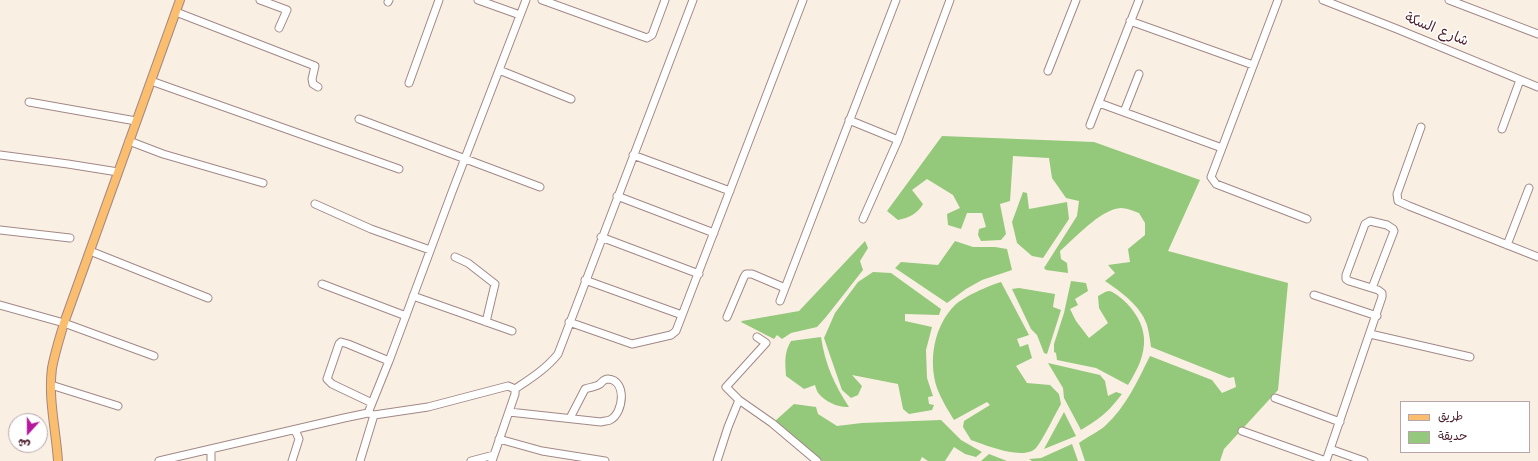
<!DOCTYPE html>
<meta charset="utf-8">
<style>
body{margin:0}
#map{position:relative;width:1538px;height:461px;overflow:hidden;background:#f9f0e3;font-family:Kalam,"Playpen Sans Arabic",sans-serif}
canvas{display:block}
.legend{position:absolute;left:1400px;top:401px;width:130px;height:52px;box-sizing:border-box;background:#fff;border:1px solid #b7a5aa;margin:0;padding:5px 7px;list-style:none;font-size:12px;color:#4a1f2b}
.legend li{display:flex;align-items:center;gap:8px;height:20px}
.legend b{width:20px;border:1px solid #b7a5aa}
.north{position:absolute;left:8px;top:413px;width:40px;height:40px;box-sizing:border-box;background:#fff;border:1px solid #b7a5aa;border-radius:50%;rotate:201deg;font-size:11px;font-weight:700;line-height:16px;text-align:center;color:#4a1f2b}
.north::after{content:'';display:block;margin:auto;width:14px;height:18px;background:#b5179e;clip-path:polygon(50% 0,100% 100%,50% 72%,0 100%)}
</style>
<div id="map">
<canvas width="1538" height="461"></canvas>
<ul class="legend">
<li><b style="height:5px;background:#fbbd6e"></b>طريق</li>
<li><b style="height:11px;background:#94c87a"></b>حديقة</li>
</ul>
<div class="north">ش</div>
</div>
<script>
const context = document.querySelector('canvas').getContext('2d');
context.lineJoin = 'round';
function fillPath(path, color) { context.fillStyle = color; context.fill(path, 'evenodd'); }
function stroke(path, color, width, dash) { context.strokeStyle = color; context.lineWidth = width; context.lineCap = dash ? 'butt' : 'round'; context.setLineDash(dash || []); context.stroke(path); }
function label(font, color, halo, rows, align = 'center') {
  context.font = font + ' Kalam,"Playpen Sans Arabic",sans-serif'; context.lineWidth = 3; context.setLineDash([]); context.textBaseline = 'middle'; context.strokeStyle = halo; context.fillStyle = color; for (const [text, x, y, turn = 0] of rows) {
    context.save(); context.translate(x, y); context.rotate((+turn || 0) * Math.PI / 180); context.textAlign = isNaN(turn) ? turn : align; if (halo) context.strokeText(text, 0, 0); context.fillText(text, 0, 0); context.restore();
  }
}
fillPath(new Path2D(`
 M942,136L1094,142L1200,180L1168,251L1288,283L1278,390L1224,449L1220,461H1085L1079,443C1087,437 1098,432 1105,426C1126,407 1138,380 1150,356L1212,380L1222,393L1236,387L1234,377L1229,378L1151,347C1150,340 1149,332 1147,325C1141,306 1121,292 1105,281L1115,273L1108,265L1130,262L1128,249L1145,235V223L1139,213C1134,211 1126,208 1121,208C1101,209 1075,238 1060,251L1061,259L1067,263L1068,273L1046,270L1044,268L1077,216L1079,201L1066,198L1052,178L1049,158L1013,156L1010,201L1000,204L1006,234L1001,240L981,241L978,235L979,229L986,227L982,213H967L961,229L948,225L947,214L960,208L953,195L927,179L912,190L923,204C918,213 909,218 898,220L887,211Z
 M1023,192L1027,193L1029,209L1067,202L1069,219L1043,258L1032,256L1017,243L1012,222Z
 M865,241L868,248L860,261L863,270L826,317L817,327L791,333L782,339L777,335L774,339L741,322L742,321L799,311Z
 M955,241L973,247H995L1007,249L1012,270L982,280L966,289L947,303L895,268L901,262L938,265Z
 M873,272L891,273L941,309L939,315L905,314V321L932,327L926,350L927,378L933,396L928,397L929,404L934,405L932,410L909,414L903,409L898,384L852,375L862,386L858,395L851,398L842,390L824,338L835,313L858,282Z
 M1071,281L1086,283L1088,291L1075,299L1078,305L1070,309L1076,321L1089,338L1108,323L1099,308L1098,296C1101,295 1105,291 1109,291C1112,291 1115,294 1117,295C1131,305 1143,321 1144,338C1145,356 1137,370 1128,385L1096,368L1057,360L1056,353L1054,352V344L1064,313Z
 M1001,282L1029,335L1017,339L1020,347L1028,344L1032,358L1016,366L1027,383L1050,385L1059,394L1061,404C1054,416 1044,438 1036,448C1024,461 985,445 971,440L963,427L964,421L990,405L987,402L954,420C948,410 941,399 937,388C928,360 934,326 955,305C965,296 988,286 1001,282Z
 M1019,288L1055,294L1053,307L1061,310L1047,354L1044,353L1037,335L1031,329L1012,289Z
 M821,337C825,364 834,384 849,407C839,408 826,402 819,394C817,392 816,388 815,385L804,389L786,376C785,363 784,352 791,341Z
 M1048,363L1100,375L1105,381L1108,396L1116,392L1122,394C1108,412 1101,418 1081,430L1064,398L1063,388Z
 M794,404L816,407L818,414L837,426L862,423L941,420L961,440L982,452L976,457L965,454L954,447L945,461H928L922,457L920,461H822L775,421Z
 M1064,412L1076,436L1044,449Z
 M1072,444L1078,461H1032L1029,459L1041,458Z
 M989,454L1007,461H981Z`), '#94c87a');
const minor = new Path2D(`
 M260,0L287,10L279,28
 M478,0L520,15
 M542,0L647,38L652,35L665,0
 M1278,0L1211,177L1216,184L1307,219
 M1323,0L1397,29L1538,87
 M1449,0L1538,34
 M388,2L389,0
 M176,12L315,66L312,79L313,84L318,87
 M1130,21L1253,65
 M499,70L571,99
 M1048,71L1076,0
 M151,81L399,169
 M409,83L439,0
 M29,102L136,121
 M1099,103L1222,148
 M1124,112L1139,74
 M359,119L540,187
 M849,120L898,140
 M1090,125L1139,0
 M1421,127L1397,194L1398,201L1409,206L1538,257
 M1502,129L1520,80
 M129,141L163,154L263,183
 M0,155L68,164L118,172
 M633,155L730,191
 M617,196L714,233
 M315,204L371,229L430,250
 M863,219L898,140L950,0
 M0,230L70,238
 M601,237L699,274
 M1507,245L1529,188
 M90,251L208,298
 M455,257L468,263L495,284L486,322
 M585,280L682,315
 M322,284L406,316
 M1314,295L1377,316
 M413,296L512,331
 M780,301L896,0
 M0,305L64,323L154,356
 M727,317L744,277L746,274H752L785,288
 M569,322L632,344L671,335L676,331L803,0
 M1370,334L1470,357
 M757,337L766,343L726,387L739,400L772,423L817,461
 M51,385L118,406
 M515,389C530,379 546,369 558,354L693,0
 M1275,398L1340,422
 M372,403L332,384L327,379L339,344L341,342L348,344L389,361
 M509,412L601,422C604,421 608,421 610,420C624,413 627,380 608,379C604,379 603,381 600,384C596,387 590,387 585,389L570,418
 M368,413L389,361L452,192L526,0
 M1242,431L1326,461L1382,297V293L1378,290L1349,281L1346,279V275L1365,224L1370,221L1387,225L1393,229L1394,231L1372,288
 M499,439L542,451L605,461
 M211,449V461
 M1330,449L1364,461
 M159,461L344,418L368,413L374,415L428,407L508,386L515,389
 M292,461L299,439L295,430
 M360,461L374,415
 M471,461L494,455
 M492,461L515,394V389
 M717,461L728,427L739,400`);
const major = new Path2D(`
 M58,461C56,430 48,399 52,368C55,352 60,337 64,323L180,0`);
stroke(minor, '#a28887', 9);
stroke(major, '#a28887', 10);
stroke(minor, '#fff', 7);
stroke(major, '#fbbd6e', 8);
label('14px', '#4a1f2b', '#fff', [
 ["شارع السكة",1436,31,22]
]);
</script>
